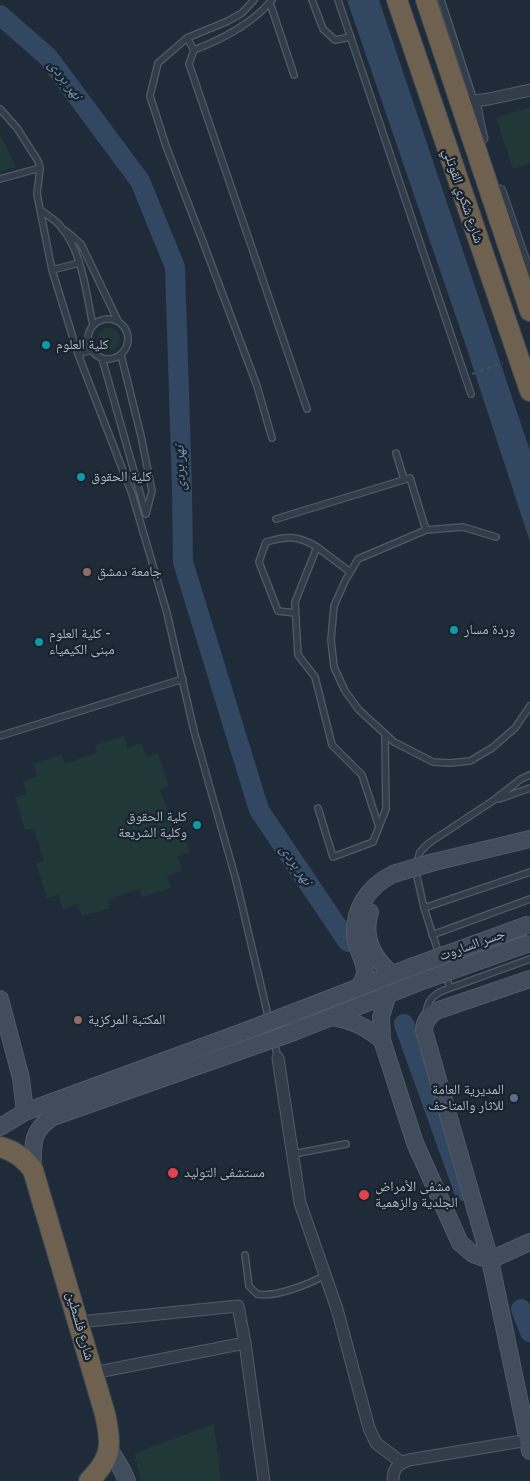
<!DOCTYPE html>
<meta charset="utf-8">
<style>
body{margin:0}
canvas{display:block;background:#1f2b38}
</style>
<canvas width="530" height="1481"></canvas>
<script>
const context = document.querySelector('canvas').getContext('2d');
context.lineJoin = 'round';
function fillPath(path, color) { context.fillStyle = color; context.fill(path, 'evenodd'); }
function stroke(path, color, width, dash) { context.strokeStyle = color; context.lineWidth = width; context.lineCap = dash ? 'butt' : 'round'; context.setLineDash(dash || []); context.stroke(path); }
function label(font, color, halo, rows, align = 'center') {
  context.font = font + ' "IBM Plex Sans","Noto Naskh Arabic",sans-serif'; context.lineWidth = 4.5; context.setLineDash([]); context.textBaseline = 'middle'; context.strokeStyle = halo; context.fillStyle = color; for (const [text, x, y, turn = 0] of rows) {
    context.save(); context.translate(x, y); context.rotate((+turn || 0) * Math.PI / 180); context.textAlign = isNaN(turn) ? turn : align; if (halo) context.strokeText(text, 0, 0); context.fillText(text, 0, 0); context.restore();
  }
}
fillPath(new Path2D(`
 M530,107V163L513,169L496,118Z
 M0,134L16,167L0,171Z
 M98 339a11 11 0 1 1 22 0a11 11 0 1 1-22 0Z
 M124,736L128,748L142,743L146,757L158,753L169,786L160,789L171,822L179,820L190,852L178,856L182,871L167,876L171,888L142,897L139,889L108,899L110,908L82,916L78,904L63,909L59,895L47,898L36,864L44,861L34,828L25,830L15,797L27,794L23,781L37,776L34,764L61,755L65,764L97,753L95,745Z
 M214,1424L221,1481H141L135,1453Z`), '#213839');
fillPath(new Path2D(`
 M347,0H379L530,451V542L466,346Z`), '#324761');
stroke(new Path2D(`
 M0,15L48,57L140,181L175,267L182,490L183,562L259,810L348,942
 M404,1024L464,1191
 M521,1309L530,1332`), '#324761', 20);
const lane = new Path2D(`
 M254,0L242,13L228,21L187,38L158,63L150,96L166,146L203,242L257,386L272,438
 M272,0C252,24 223,39 194,50L189,64L307,409
 M312,0L323,29L335,40L351,37
 M338,0L471,394
 M441,0L474,101
 M270,3L294,75
 M187,38L194,50
 M0,109L17,128L38,161L40,168L37,194L52,270L78,354L132,494L167,613L194,731L236,880L278,1058
 M0,179L40,168
 M40,210C47,215 56,220 61,227C83,253 86,294 93,325
 M66,231L81,244L118,321
 M52,270L79,263
 M88 339a20 20 0 1 1 40 0a20 20 0 1 1-40 0Z
 M78,354L92,350
 M102,358L146,514L152,491L141,436L121,355
 M396,453L404,479
 M276,519L410,478L426,530
 M496,537L463,527L426,530L358,559L345,581L334,606L331,640L334,667L345,691L359,710L394,742L433,762L450,763L470,761L492,748L515,728L530,706
 M350,572L317,547L295,602L298,655L315,677L332,745L362,775L379,827
 M295,613L278,611L259,562L266,542C287,536 297,535 317,547
 M0,736L183,679
 M499,799L530,788
 M318,808L333,857L373,842L386,809L385,734
 M424,908L530,872
 M432,935L530,899
 M450,988L424,908L416,872V865L420,852L429,843L494,800L521,779L530,775
 M426,1013C428,1001 432,996 442,991L530,959
 M293,1154L346,1144
 M245,1255L249,1286L257,1294C274,1298 310,1284 325,1275`);
const street = new Path2D(`
 M474,101C477,113 478,125 482,138
 M468,102L489,99L530,90
 M500,191L530,279
 M278,1058L300,1203L337,1309L369,1428L376,1443L401,1462
 M79,1322L238,1306L245,1343L264,1481
 M93,1373L245,1343
 M393,1481C393,1469 397,1464 409,1460L528,1440`);
const secondary = new Path2D(`
 M434,862L530,839
 M370,912C362,937 373,958 392,974
 M530,979L436,1011C428,1016 424,1022 424,1031L490,1260L530,1451
 M356,989C374,972 360,960 356,941C351,912 367,887 393,874
 M388,994L381,1017L382,1040L415,1143L460,1243L473,1254L490,1260L530,1242
 M0,999L21,1078L25,1112
 M282,1017L414,966
 M332,1017C352,1020 366,1027 382,1040
 M294,1032L425,980
 M0,1127L25,1112L248,1030
 M33,1170C33,1146 30,1131 53,1117L257,1045
 M110,1450L122,1470L127,1481`);
const highway = new Path2D(`
 M397,0L530,391
 M426,0L530,311
 M0,1147C15,1151 24,1158 33,1170L105,1414C112,1445 112,1458 89,1481`);
stroke(lane, '#505b66', 8);
stroke(street, '#505b66', 13);
stroke(secondary, '#505b66', 18);
stroke(highway, '#3d4853', 22);
stroke(new Path2D(`
 M472,374L503,363`), '#3f5557', 2, [4, 4]);
stroke(lane, '#333d49', 5.5);
stroke(street, '#333d49', 11);
stroke(secondary, '#414c5c', 16);
stroke(highway, '#6f614f', 20);
const secondaryBridge = new Path2D(`
 M393,874L434,862
 M414,966L530,924
 M425,980L530,943
 M248,1030L282,1017
 M257,1045L294,1032`);
stroke(secondaryBridge, '#505b66', 18, []);
stroke(secondaryBridge, '#414c5c', 16);
for (const [x, y, r, color] of [
 [46,345,5,"#0f9aa8"],
 [81,477,5,"#0f9aa8"],
 [87,572,5,"#8d6e63"],
 [454,630,5,"#0f9aa8"],
 [39,642,5,"#0f9aa8"],
 [197,825,5,"#0f9aa8"],
 [78,1020,5,"#8d6e63"],
 [514,1098,5,"#5c6f8a"],
 [173,1173,6,"#e0444e"],
 [364,1195,6,"#e0444e"]
]) { const dot = new Path2D(); dot.arc(x, y, r, 0, 2 * Math.PI); context.fillStyle = color; context.fill(dot); stroke(dot, '#18222d', 2); }
label('14px', '#adb8c5', '#18222d', [
 ["شارع شكري القوتلي",463,196,71],
 ["جسر الساروت",472,945,-20],
 ["شارع فلسطين",80,1326,74]
]);
label('14px', '#adb8c5', '#18222d', [
 ["كلية العلوم",56,345],
 ["كلية الحقوق",91,477],
 ["جامعة دمشق",97,572],
 ["وردة مسار",464,630],
 ["كلية العلوم -",49,634],
 ["مبنى الكيمياء",49,650],
 ["كلية الحقوق",187,817,"right"],
 ["وكلية الشريعة",187,833,"right"],
 ["المكتبة المركزية",88,1020],
 ["المديرية العامة",504,1090,"right"],
 ["للاثار والمتاحف",504,1106,"right"],
 ["مستشفى التوليد",184,1173],
 ["مشفى الأمراض",375,1187],
 ["الجلدية والزهمية",375,1203]
], 'left');
label('italic 15px', '#748faf', '#18222d', [
 ["نهر بردى",65,80,53],
 ["نهر بردى",180,468,-92],
 ["نهر بردى",296,865,56]
]);
</script>
